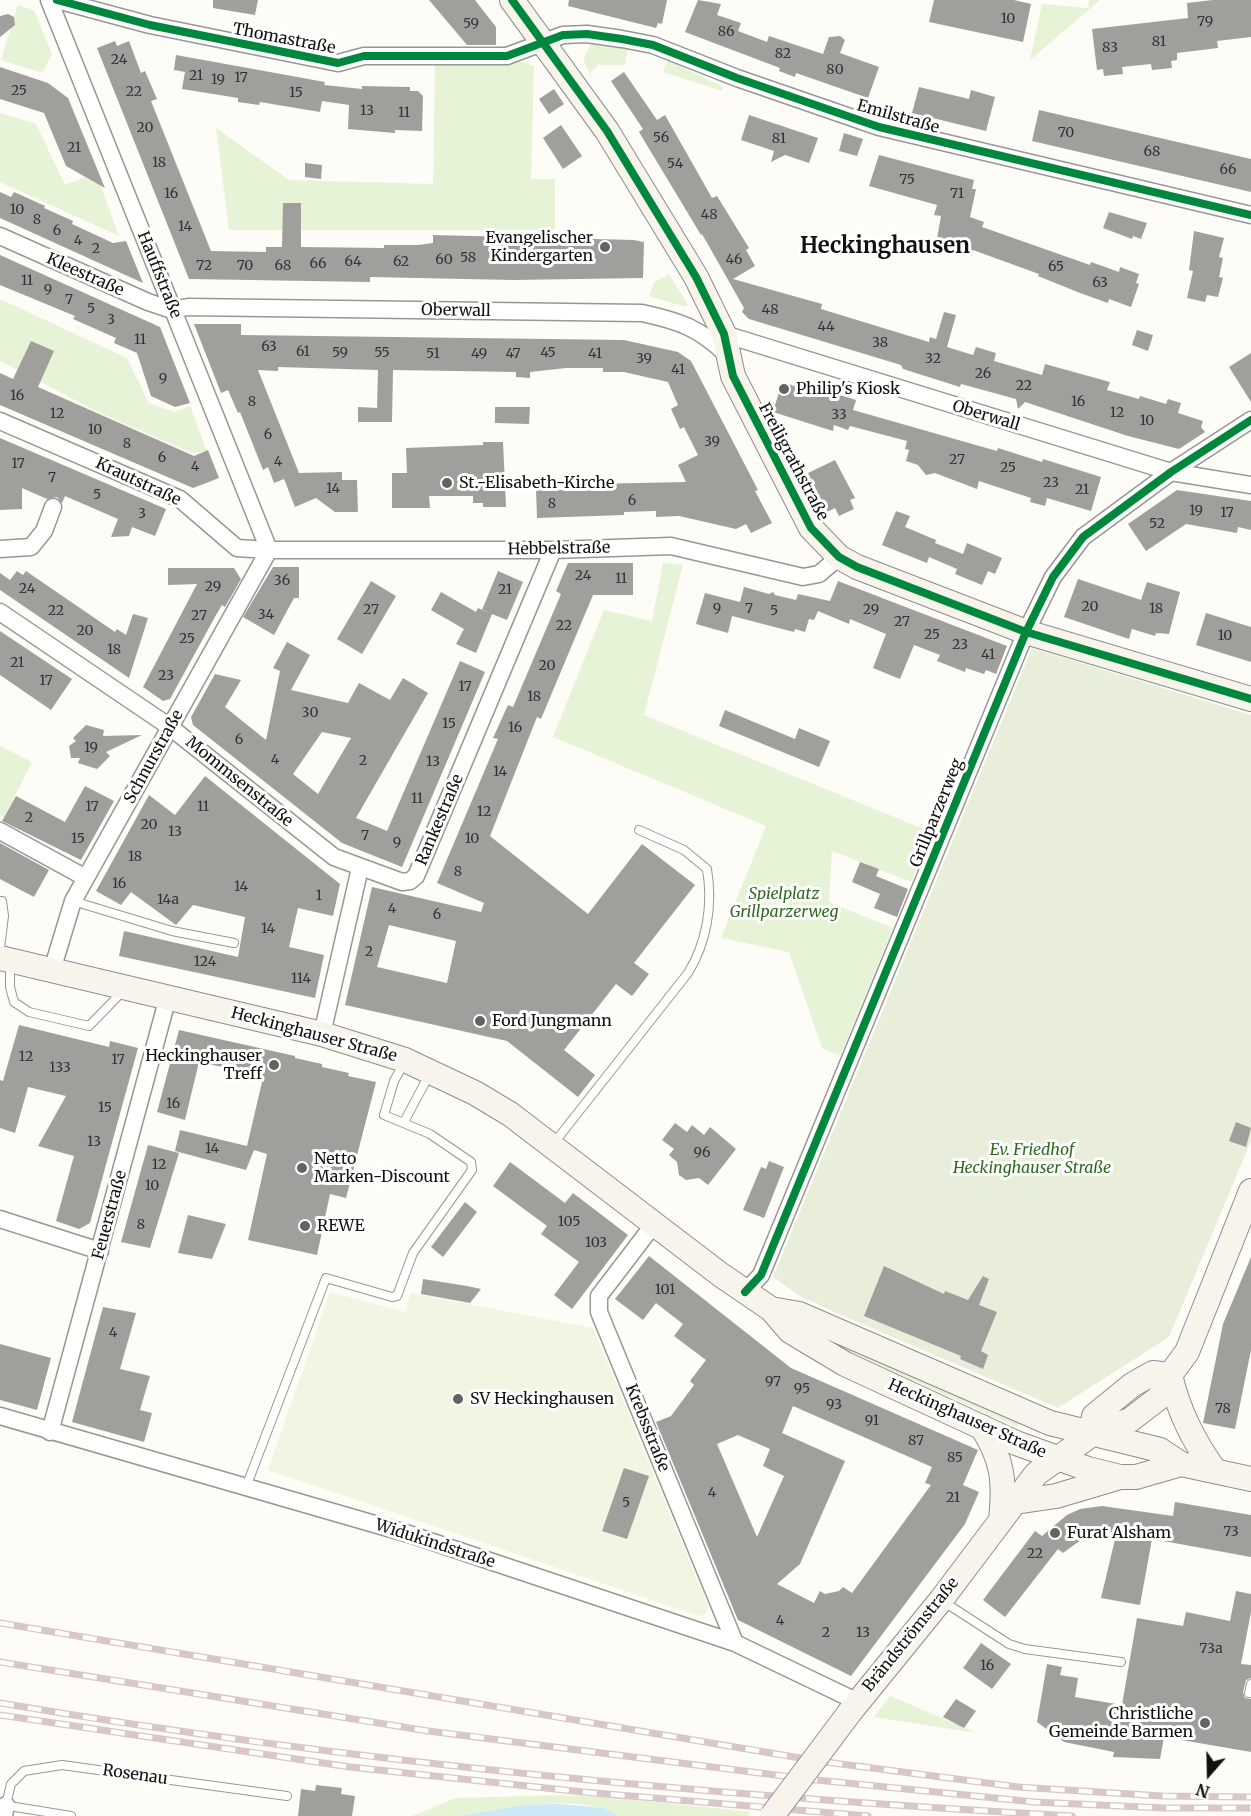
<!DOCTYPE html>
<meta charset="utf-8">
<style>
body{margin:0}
#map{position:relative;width:1251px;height:1816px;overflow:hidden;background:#fdfcf7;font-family:Merriweather,serif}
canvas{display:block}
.north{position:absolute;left:1179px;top:1744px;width:60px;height:60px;-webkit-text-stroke:4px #fff;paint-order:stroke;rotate:200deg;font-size:16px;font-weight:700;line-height:24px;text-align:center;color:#111}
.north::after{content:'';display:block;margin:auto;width:21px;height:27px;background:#111;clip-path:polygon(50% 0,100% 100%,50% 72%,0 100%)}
</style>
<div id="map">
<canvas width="1251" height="1816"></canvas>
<div class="north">N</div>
</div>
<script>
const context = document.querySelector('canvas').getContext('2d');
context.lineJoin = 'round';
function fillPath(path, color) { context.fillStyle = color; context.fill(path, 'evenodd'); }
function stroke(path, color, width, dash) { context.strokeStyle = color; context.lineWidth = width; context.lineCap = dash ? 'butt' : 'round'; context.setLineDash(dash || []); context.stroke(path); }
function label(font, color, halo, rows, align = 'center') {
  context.font = font + ' Merriweather,serif'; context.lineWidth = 6; context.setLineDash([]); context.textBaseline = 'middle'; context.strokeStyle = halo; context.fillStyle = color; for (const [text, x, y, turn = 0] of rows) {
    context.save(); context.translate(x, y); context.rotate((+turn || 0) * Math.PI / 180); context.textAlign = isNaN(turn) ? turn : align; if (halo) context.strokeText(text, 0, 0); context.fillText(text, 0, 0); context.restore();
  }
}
fillPath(new Path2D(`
 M1089,0H1100L1030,60L1042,4L1088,8Z
 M18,5L34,10L52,54L42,73L1,60Z
 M592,42L628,47L625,65H598L591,72L592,77L583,60Z
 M668,60L723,87L722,91L663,72Z
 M523,62L534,66L531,179H555V230H229L216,128L289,180L433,184L435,63Z
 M0,113L36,124L65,185L96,173L119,236L0,182Z
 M669,274L688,305L686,307L649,296L654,282Z
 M0,299L127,358L149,403L174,412L190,406L207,451L192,453L98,412L0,361Z
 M663,563L683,565L644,715L931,832L911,882L832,851L829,902L893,928L840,1056L822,1048L789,952L721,938L766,826L553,737L604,610L652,621Z
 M0,746L32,762L4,817L0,815Z
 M837,1340L1020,1420L1017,1427L835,1346Z
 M890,1696L977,1733L874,1717Z
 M560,1795L609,1797L751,1812L748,1816H617C571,1789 508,1813 458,1816C443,1816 428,1816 412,1816L456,1798Z`), '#e7f3d7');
fillPath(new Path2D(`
 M1032,648L1251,715V1141L1169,1337L1058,1408L832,1311L798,1295L773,1277Z`), '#e9eedb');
fillPath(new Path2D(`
 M761 909a12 12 0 1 1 24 0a12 12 0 1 1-24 0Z
 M330,1292L405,1312L411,1293L593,1328L708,1606L706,1613L699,1616L268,1470Z`), '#f0f6e1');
fillPath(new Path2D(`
 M558,1804L604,1808L617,1816H460L525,1805Z`), '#cde8f7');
fillPath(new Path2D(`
 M213,0H258L255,15L213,8Z
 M429,0H475L496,27V45H467Z
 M569,0H667L662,24L658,23L656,28L568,6Z
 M698,0L721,4L717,15L741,23L738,31L767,42L769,36L823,54L829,37L840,36L845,40L840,53L879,67L868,98L796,73L795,77L779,71L780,68L685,32Z
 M934,0H1014L1031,4L1023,42L929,22Z
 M1213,0H1251V37L1217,41L1218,48L1177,53V60L1171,61L1172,68L1152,70L1151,64L1122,67L1123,74L1104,76L1103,69L1097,70L1092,29L1188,18L1187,3Z
 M8,14L14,17L15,25L0,37V16Z
 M115,41L117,46L129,41L141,73L145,71L157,99L151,101L211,251L266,252V247H282L283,203H301V247L384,248V245H418L433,243V235L634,240L644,242L643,278L513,280L370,277V282L189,279L97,48Z
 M176,55L325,82L324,85L362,89V86L410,87V91H418L423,96L422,131L395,130V133L348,129L349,105L322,101L320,112L260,102L259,105L238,102V98L182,89L185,72L174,70Z
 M0,67L48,83L68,98L105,188L66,166L44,113L0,99Z
 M624,72L657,120L665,115L712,198L717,196L749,248L746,250L755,266L733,279L822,304L821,309L929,342L930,337L936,339L944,312L956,315L947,347L973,355L976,347L996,353L994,361L1042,375L1045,364L1110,382L1107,390L1139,399L1140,396L1166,404L1168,399L1181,403L1178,413L1203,421L1201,427L1205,432L1179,449L1128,436L1025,402L1018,409L1016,399L961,384L960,387L903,369L901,365L749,319L742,312L744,308L702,234L701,235L639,132L643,129L611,81Z
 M919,87L969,99L971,90L995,97L986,131L912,113Z
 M554,89L564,104L549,114L539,99Z
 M1039,110L1251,159V192L1032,141Z
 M749,115L818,138L809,163L785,155L771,162L774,151L741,140Z
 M561,125L582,156L563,169L543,138Z
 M844,133L863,139L857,156L839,151Z
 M879,155L974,180L972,189H976L970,217L984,222L982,227L1090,265L1091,262L1119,272L1120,267L1139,274L1136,283L1139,284L1131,307L1109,299L1108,303L1080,293L1038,276L1039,274L973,250L972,256L966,253L965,256L935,250L941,216L934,215L937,205L869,186Z
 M305,163L322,165L321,179L305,177Z
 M0,192L11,197L14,192L45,206L44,208L73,221L72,224L113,243L126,241L143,283L0,218Z
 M1109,212L1147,223L1141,239L1133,236L1132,239L1103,228Z
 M1194,231L1224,238L1219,257L1223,258L1219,277L1223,278L1218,297L1207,295L1205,302L1187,298L1193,271L1189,270Z
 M0,255L160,327L190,403L175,407L151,396L137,353L114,343L116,338L73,319L75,316L0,285Z
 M194,324H241V335L624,340L678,352L691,361L758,490L755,491L772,523L751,533L746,524L736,529L679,516L656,517V511L624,512V515L537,518L536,490H590V484L686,482L678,465L698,455L684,427L680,429L671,409L678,405L668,382L624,372H603V368H566L530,372V378L516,377V372L393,370L392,422H358V407L377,408L378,370L278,367V371L258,370L299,473L342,472V480H357L358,512H335L316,498L295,507L284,479L274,483L268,467L263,470L240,412L238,413L228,390L221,393Z
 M1137,330L1153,335L1148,351L1132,345Z
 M31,341L54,351L38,387L194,456L208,450L219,478L193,488L0,405V373L13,379Z
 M1251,353V402L1229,367Z
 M782,382L828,397L830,392L856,400L853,410L997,451L998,448L1042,462L1043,459L1101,477L1091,511L1047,498L1045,506L1030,502L1031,498L979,481L977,489L935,473L926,475L918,465L906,461L909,450L905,449L907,441L850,426L848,430L834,425L833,431L773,412Z
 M495,407H530L529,424L495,423Z
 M0,438L166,509L155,536L132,527L129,536L111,537L118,519L65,496L62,503L57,497L47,499L22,488V509L0,510Z
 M483,442H503L506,507H483V503H473V496H429L430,508H392V473H407L406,448L483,445Z
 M835,460L855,498L850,500L854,509L839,516L835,508L827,512L808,473Z
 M1177,490L1251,501V530L1238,527L1237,533L1186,524L1146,551L1128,524Z
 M896,511L910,516L905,527L936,540L935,543L963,554L967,543L1002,558L995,574L988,571L982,585L955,574L957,569L929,557L927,563L882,545Z
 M568,563H633V595H593L541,719L537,717L490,836L588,914L642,844L695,885L634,963L649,974L632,996L616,984L564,1050L595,1075L578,1097L507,1041L345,1005L372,887L481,912L484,903L437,883L498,739L493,738L508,705L513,707L561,594L556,591ZM389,925L456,941L447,983L377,967Z
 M273,567H299V598H294L274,635L243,617Z
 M168,568H234L241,579L225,607L222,605L216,615L170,699L163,701L143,687L197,584L168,585Z
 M17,571L23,575L26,571L115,632L117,629L126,635L133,614L148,618L129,678L0,590V573L10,580Z
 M498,571L523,582L507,620L482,610Z
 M1078,579L1141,600L1147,582L1180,592L1169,634L1156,633L1155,636L1132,629L1129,639L1064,617Z
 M371,581L396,596L362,654L337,639Z
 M838,581L1007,646L996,674L986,670L984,674L966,668L965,672L937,661L940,655L914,645L900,679L873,668L886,634L850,619L849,624L818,611L814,620L809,619L805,632L795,629L794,632L732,616L728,633L696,624L705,593L740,602L744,587L769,594L773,592L775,595L796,600L798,594L830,601Z
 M441,592L476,612L478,608L492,614L476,653L456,644L464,629L431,610Z
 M1206,613L1251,627V662L1196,645Z
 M0,631L72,679L51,710L0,675Z
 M287,642L310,655L291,690L348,703L359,683L390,700L403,678L428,693L356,818L387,831L460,661L485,672L402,867L342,843L193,725L191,717L215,674L241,680L225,707L266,740L280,671L273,668ZM322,732L351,738L318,794L293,774Z
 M725,710L795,739L799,728L830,741L819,767L719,726Z
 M86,725L104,730L103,736L142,735L106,752L110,756L97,769L78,763L80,758H71L69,746L76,741L73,738Z
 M205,776L340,884L333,916L298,908L289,947L324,955L315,998L119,956L124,931L238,957L245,917L193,905L176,925L131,892L121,905L96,891L149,795L175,815Z
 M85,786L114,801L81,860L2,821L16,796L65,822Z
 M0,843L49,870L34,897L0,879Z
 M860,862L879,869L876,876L908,889L897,917L874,908L880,894L852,882Z
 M19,1025L109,1047L110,1041L138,1048L90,1223L79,1229L56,1221L74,1156L38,1146L66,1096L28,1087L15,1133L0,1128V1080L3,1081Z
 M179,1030L295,1056V1058L322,1064V1067L349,1073L348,1076L376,1082L346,1198L330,1194L317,1255L248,1240L267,1154L254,1150L246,1170L175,1151L180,1130L247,1146L263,1078L260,1075L199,1062L185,1120L157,1112Z
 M1236,1122L1251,1128L1246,1147L1229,1141Z
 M675,1123L687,1132L692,1125L704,1135L710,1127L736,1149L708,1185L699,1178L686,1180L679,1175L677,1162L669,1155L674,1149L662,1140Z
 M148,1145L179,1153L150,1248L121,1242Z
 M769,1161L784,1167L764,1218L743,1210L761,1167L766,1169Z
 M510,1162L565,1203L573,1193L628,1235L572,1309L554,1295L579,1262L541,1234L547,1226L493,1186Z
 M465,1202L477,1212L443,1257L431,1247Z
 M188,1215L226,1224L212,1259L178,1253Z
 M649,1256L791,1368L978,1450L963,1485L979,1492L965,1524L851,1676L738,1620L656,1422L671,1416L694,1385L690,1381L706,1360L674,1336L683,1324L656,1303L643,1320L615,1299ZM793,1406L932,1467L925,1483L931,1485L852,1593L843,1587L839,1591L825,1594L820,1591L814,1603L777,1584L800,1564L845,1461L782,1433ZM738,1435L770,1449L763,1466L784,1476L757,1537L717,1444Z
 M1251,1257V1350L1235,1429L1203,1423L1223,1324Z
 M884,1266L944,1294L945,1291L968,1300L983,1276L989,1279L979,1305L997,1312L981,1351L988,1355L983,1369L960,1359L961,1356L864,1316Z
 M423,1279L467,1286L481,1289L470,1303L421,1294Z
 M103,1307L136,1313L120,1369L150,1376L140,1410L152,1413L144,1442L72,1422Z
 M0,1344L51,1358L37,1410L0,1400Z
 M624,1468L649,1476L627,1539L602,1531Z
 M1175,1502L1251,1515V1557L1152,1539L1140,1605L1101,1598L1117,1531L1085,1537L1063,1553L1058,1549L1005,1617L983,1600L1035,1531L1042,1536L1067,1515L1080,1509L1102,1506L1173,1516Z
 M1236,1591L1251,1594V1612L1241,1664L1251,1665V1678L1246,1680L1243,1692L1245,1698L1251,1699V1752L1164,1737L1160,1759L1113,1757L1114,1752L1064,1742L1037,1722L1047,1664L1062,1667L1060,1675L1078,1678L1075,1697L1122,1705L1137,1618L1183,1626L1186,1612L1230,1621Z
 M981,1643L1011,1664L992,1689L963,1668Z
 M956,1699L976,1711L964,1728L943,1717Z
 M316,1785L342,1788L341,1794L355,1796L352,1816H298L301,1789L315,1791Z`), '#a19f9c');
const lane = new Path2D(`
 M0,901H2L4,916
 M73,901L172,931L234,943
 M0,914L4,916L0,948
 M10,964V987L14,1002L29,1012L89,1026L123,991
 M404,1122L429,1075
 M554,1143L688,973C707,942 713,905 707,869L684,850L639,830
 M246,1487L326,1278L392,1297L397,1296L413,1253L472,1170L471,1162L430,1134L384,1115L394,1081L404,1063
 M944,1602L1009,1644L1025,1649L1121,1662
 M1249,1693L1251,1684
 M3,1805L71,1816
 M6,1805L11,1784L24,1771L62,1765L287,1796`);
const street = new Path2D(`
 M49,0L269,550
 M57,0L150,25L338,63L364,56H507L563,35L587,34L622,39L653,45L737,78L879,127L1251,215
 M0,236L148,302L172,310L188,307L642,313C679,321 700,328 727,355
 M724,334L1171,472L1251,485
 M0,421L180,499L237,548L269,550H553L671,546L803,577L819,574L839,557
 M0,549L31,547L44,531L53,507
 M0,612L170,727L334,857L402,882L410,881L416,876L553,550
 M0,831L86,878
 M52,970L73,901L269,550
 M322,1034L360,868
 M0,1219L100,1251
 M654,1224L599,1296V1312L735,1643
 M745,1292L761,1275L1026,632L1053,577L1083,537L1171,472L1251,420
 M0,1416L409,1534L735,1643L858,1702
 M50,1432L168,997
 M4,1816L6,1805`);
const secondary = new Path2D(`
 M512,0L607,131L696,277L724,334L733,376L811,528L839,557L857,567L1026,632L1251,699
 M0,958L322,1034L405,1060L475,1093L510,1114L721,1275L771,1309L790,1331L845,1364L1016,1443L1088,1469L1120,1477H1136L1181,1464
 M771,1309L799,1314L1050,1423L1160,1450L1181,1464L1251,1479
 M1170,1375C1179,1412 1193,1440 1215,1471
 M982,1427C1003,1460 1005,1481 1001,1520
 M1091,1435L1094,1416L1132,1385L1153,1373L1170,1375
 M1015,1502L1056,1496L1120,1477
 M850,1712L941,1600L1036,1474L1091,1435L1130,1420L1160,1397L1170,1375L1187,1352L1251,1191`);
stroke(lane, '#979795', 10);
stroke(street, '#979795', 19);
stroke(secondary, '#8e8d8b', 26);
stroke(lane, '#fffffe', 8);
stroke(street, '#fffffe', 16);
stroke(secondary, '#f6f4eb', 24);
const rail = new Path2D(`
 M0,1623L818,1761L1018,1787L1162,1796L1251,1797
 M0,1662L428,1731L807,1779L1034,1802L1164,1808H1251
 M0,1703C355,1763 713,1796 1072,1816
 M0,1715L350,1767L583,1792L868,1816`);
stroke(rail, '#d9c6c7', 7);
stroke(rail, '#fff', 4.5, [14]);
const secondaryBridge = new Path2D(`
 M772,1816L850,1712`);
stroke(secondaryBridge, '#8e8d8b', 26, []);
stroke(secondaryBridge, '#f6f4eb', 24);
stroke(new Path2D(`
 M57,0L150,25L338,63L364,56H507L563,35L587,34L622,39L653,45L737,78L879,127L1251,215
 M512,0L607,131L696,277L724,334L733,376L811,528L839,557L857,567L1026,632L1251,699
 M745,1292L761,1275L1026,632L1053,577L1083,537L1171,472L1251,420`), '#00873e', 8);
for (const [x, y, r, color] of [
 [605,247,6,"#646362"],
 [784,389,6,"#646362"],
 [447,483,6,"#646362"],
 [480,1021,6,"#646362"],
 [274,1065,6,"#646362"],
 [302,1168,6,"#646362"],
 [305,1226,6,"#646362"],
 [458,1399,6,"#646362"],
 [1055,1533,6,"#646362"],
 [1205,1723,6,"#646362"]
]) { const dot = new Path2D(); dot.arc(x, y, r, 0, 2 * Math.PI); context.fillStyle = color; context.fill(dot); stroke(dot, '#fff', 2); }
label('14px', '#353434', null, [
 ["10",1008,19],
 ["79",1205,22],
 ["59",471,24],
 ["86",726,32],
 ["81",1159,42],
 ["83",1110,48],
 ["82",783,54],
 ["24",119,60],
 ["80",835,70],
 ["21",196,76],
 ["17",241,78],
 ["19",218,80],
 ["25",19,91],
 ["22",134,92],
 ["15",296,93],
 ["13",367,111],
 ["11",404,113],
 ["20",145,128],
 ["70",1066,133],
 ["56",661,138],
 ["81",779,139],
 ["21",74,148],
 ["68",1152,152],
 ["18",159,163],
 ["54",675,164],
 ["66",1228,170],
 ["75",907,180],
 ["16",171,194],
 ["71",957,194],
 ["10",17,210],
 ["48",709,215],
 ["8",37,220],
 ["14",185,227],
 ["6",57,231],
 ["4",78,241],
 ["2",96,249],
 ["58",468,258],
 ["60",444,260],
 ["46",734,260],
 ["64",353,262],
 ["62",401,262],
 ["66",318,264],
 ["72",204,266],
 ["70",245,266],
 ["68",283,266],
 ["65",1056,267],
 ["11",27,281],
 ["63",1100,283],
 ["9",48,290],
 ["7",69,300],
 ["5",91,309],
 ["48",770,310],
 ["3",111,320],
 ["44",826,327],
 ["11",140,340],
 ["38",880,343],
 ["63",269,347],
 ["61",303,352],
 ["59",340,353],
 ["55",382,353],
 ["45",548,353],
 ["51",433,354],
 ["49",479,354],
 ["47",513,354],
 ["41",595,354],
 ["39",644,359],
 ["32",933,359],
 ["41",678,370],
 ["26",983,374],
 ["9",163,379],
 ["22",1024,386],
 ["16",17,396],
 ["8",252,402],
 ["16",1078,402],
 ["12",1117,413],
 ["12",57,414],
 ["33",839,415],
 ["10",1147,421],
 ["10",95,430],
 ["6",268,435],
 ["39",712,442],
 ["8",127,444],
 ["6",162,458],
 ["27",957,460],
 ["4",278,462],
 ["17",18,464],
 ["4",195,467],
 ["25",1008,468],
 ["7",52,478],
 ["23",1051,483],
 ["14",333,489],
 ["21",1082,490],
 ["5",97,495],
 ["6",632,501],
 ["8",552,504],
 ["19",1196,511],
 ["17",1227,513],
 ["3",142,514],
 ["52",1157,524],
 ["24",583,576],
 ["11",621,579],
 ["36",282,581],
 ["29",213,587],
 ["24",27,589],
 ["21",505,590],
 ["20",1090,607],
 ["9",717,609],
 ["7",749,609],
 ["18",1156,609],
 ["27",371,610],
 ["29",871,610],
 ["22",56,611],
 ["5",774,611],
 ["34",266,615],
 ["27",199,616],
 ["27",902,622],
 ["22",564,626],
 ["20",85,631],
 ["25",932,635],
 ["10",1225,636],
 ["25",187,639],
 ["23",960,645],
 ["18",114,650],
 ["41",988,655],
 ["21",17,663],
 ["20",547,666],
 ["23",166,676],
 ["17",46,681],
 ["17",465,687],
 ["18",534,697],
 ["30",310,713],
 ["15",449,724],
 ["16",515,728],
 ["6",239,740],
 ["19",91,748],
 ["4",275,760],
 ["2",363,761],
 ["13",433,762],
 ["14",500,772],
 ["11",417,799],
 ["17",92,807],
 ["11",203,807],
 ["12",484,812],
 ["2",29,818],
 ["20",149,825],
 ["13",175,832],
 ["7",365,836],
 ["15",78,839],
 ["10",472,839],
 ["9",397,843],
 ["18",135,857],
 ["8",458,872],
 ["16",119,884],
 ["14",241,887],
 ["1",319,896],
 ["14a",168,900],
 ["4",392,909],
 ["6",437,915],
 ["14",268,929],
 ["2",369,952],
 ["124",205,962],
 ["114",301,979],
 ["12",26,1057],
 ["17",118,1060],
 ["133",60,1068],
 ["16",173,1104],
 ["15",105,1108],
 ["13",94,1142],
 ["14",212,1149],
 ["96",702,1153],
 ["12",159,1165],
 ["10",152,1186],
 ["105",569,1222],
 ["8",141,1225],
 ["103",596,1243],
 ["101",665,1290],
 ["4",113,1333],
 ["97",773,1382],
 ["95",802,1389],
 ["93",834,1405],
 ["78",1223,1409],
 ["91",872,1421],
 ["87",916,1441],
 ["85",955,1458],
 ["4",712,1493],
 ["21",953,1498],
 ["5",626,1503],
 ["73",1231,1532],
 ["22",1035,1554],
 ["4",780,1621],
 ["2",826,1633],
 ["13",863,1633],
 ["73a",1211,1649],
 ["16",987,1666]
]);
label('16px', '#111', '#fff', [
 ["Thomastraße",284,39,11],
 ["Emilstraße",898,117,16],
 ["Kleestraße",85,275,24],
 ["Hauffstraße",159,275,68],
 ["Oberwall",456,311,1],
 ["Oberwall",986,416,17],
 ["Freiligrathstraße",793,462,62],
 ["Krautstraße",138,482,25],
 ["Hebbelstraße",559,549,-1],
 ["Schnurstraße",154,757,-61],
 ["Mommsenstraße",239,782,39],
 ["Grillparzerweg",937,813,-68],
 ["Rankestraße",440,820,-67],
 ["Heckinghauser Straße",314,1035,15],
 ["Feuerstraße",110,1215,-75],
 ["Heckinghauser Straße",967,1419,24],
 ["Krebsstraße",647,1428,68],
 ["Widukindstraße",435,1544,18],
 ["Brändströmstraße",911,1635,-51],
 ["Rosenau",135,1775,8]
]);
label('16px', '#111', '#fff', [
 ["Evangelischer",593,238,"right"],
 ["Kindergarten",593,256,"right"],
 ["Philip's Kiosk",796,389],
 ["St.-Elisabeth-Kirche",459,483],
 ["Ford Jungmann",492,1021],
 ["Heckinghauser",262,1056,"right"],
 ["Treff",262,1074,"right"],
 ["Netto",314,1159],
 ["Marken-Discount",314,1177],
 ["REWE",317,1226],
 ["SV Heckinghausen",470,1399],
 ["Furat Alsham",1067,1533],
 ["Christliche",1193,1714,"right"],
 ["Gemeinde Barmen",1193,1732,"right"]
], 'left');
label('italic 16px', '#2f6b1f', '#fff', [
 ["Spielplatz",784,894],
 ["Grillparzerweg",784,912],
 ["Ev. Friedhof",1032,1150],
 ["Heckinghauser Straße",1032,1168]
]);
label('bold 22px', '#111', '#fff', [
 ["Heckinghausen",885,247]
]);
</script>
